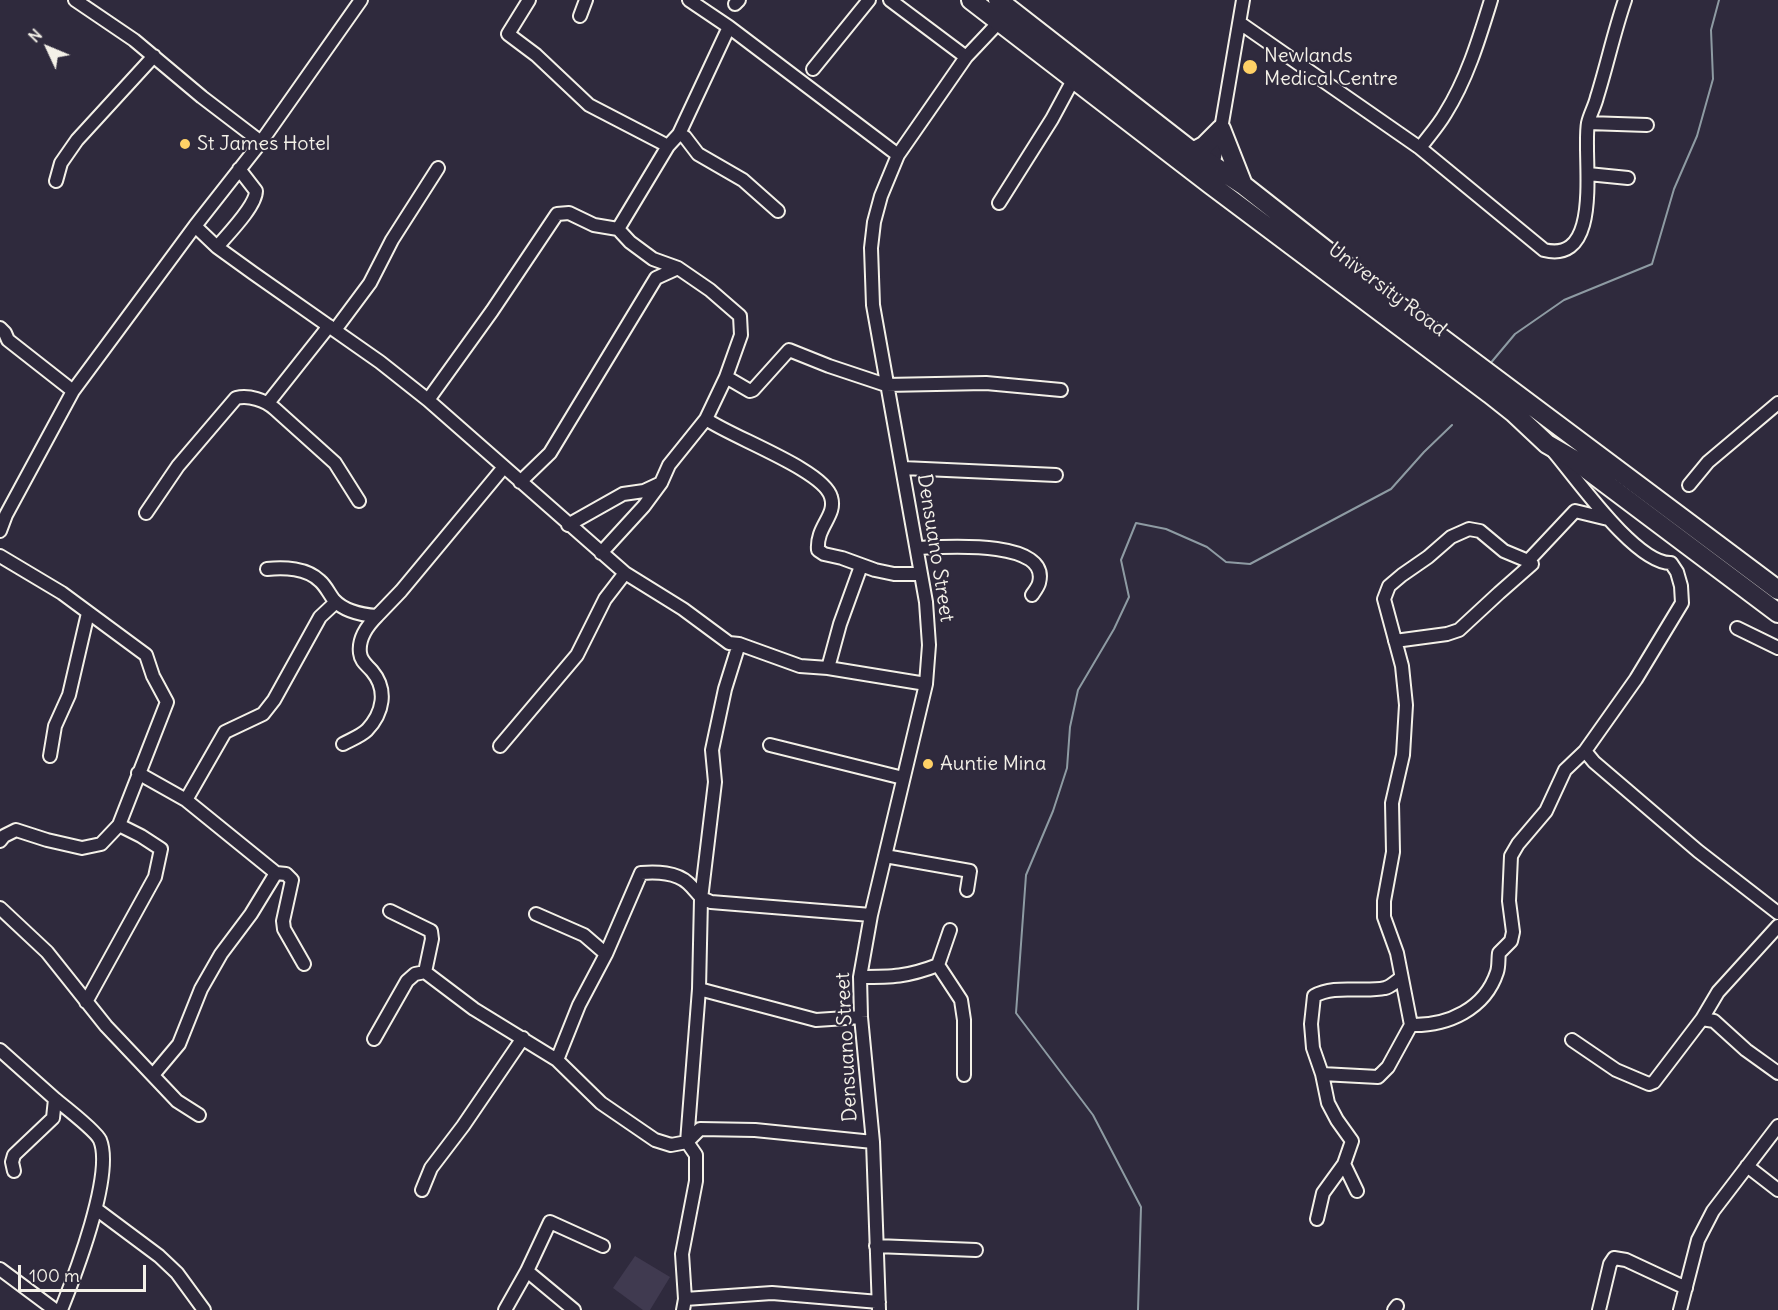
<!DOCTYPE html>
<style>
body{margin:0}
#map{position:relative;width:1778px;height:1310px;overflow:hidden;background:#2f2a3d;font-family:Delius,sans-serif}
canvas{display:block}
.north{position:absolute;left:18px;top:18px;width:60px;height:60px;-webkit-text-stroke:4px #2f2a3d;paint-order:stroke;rotate:314deg;font-size:16px;font-weight:700;line-height:24px;text-align:center;color:#f4f1e8}
.north::after{content:'';display:block;margin:auto;width:21px;height:27px;background:#f4f1e8;clip-path:polygon(50% 0,100% 100%,50% 72%,0 100%)}
.scale{position:absolute;left:18px;top:1265px;width:128px;height:27px;box-sizing:border-box;border:3px solid #f4f1e8;border-top:0;padding-left:8px;font-size:18px;line-height:21px;white-space:nowrap;color:#f4f1e8;-webkit-text-stroke:4px #2f2a3d;paint-order:stroke}
</style>
<div id="map">
<canvas width="1778" height="1310"></canvas>
<div class="north">N</div>
<div class="scale">100 m</div>
</div>
<script>
const context = document.querySelector('canvas').getContext('2d');
context.lineJoin = 'round';
function fillPath(path, color) { context.fillStyle = color; context.fill(path, 'evenodd'); }
function stroke(path, color, width, dash) { context.strokeStyle = color; context.lineWidth = width; context.lineCap = dash ? 'butt' : 'round'; context.setLineDash(dash || []); context.stroke(path); }
function label(font, color, halo, rows, align = 'center') {
  context.font = font + ' Delius,sans-serif'; context.lineWidth = 4.5; context.setLineDash([]); context.textBaseline = 'middle'; context.strokeStyle = halo; context.fillStyle = color; for (const [text, x, y, turn = 0] of rows) {
    context.save(); context.translate(x, y); context.rotate((+turn || 0) * Math.PI / 180); context.textAlign = isNaN(turn) ? turn : align; if (halo) context.strokeText(text, 0, 0); context.fillText(text, 0, 0); context.restore();
  }
}
fillPath(new Path2D(`
 M635,1256L670,1277L650,1310H643L613,1288Z`), '#403a50');
stroke(new Path2D(`
 M1489,365L1515,334L1564,300L1652,264L1674,189L1697,136L1713,79L1711,30L1719,0
 M1138,1310L1141,1207L1093,1115L1016,1013L1026,875L1053,811L1067,768L1070,727L1078,690L1114,629L1129,597L1121,560L1136,523L1166,529L1207,547L1226,562L1250,564L1391,489L1424,452L1452,425`), '#8e9ba3', 2);
const minor = new Path2D(`
 M75,0L134,40L202,97L261,142
 M529,0L508,34L536,55L589,105L668,146
 M890,0L966,57
 M735,4L739,0
 M580,16L586,0
 M1240,23L1420,148L1544,250C1605,265 1582,154 1588,123C1590,114 1595,106 1597,97C1607,65 1614,32 1625,0
 M729,27L898,155
 M813,69L869,0
 M1588,123L1647,125
 M679,134L685,137L698,154L743,180L778,211
 M1420,148C1428,137 1438,126 1445,114C1467,79 1479,39 1491,0
 M1212,171L1221,129L1243,0
 M1588,174L1628,178
 M56,181L61,163L77,140L154,56
 M999,203L1052,119L1073,80
 M195,226L217,247L253,273L380,362L428,400L625,573L683,609L729,643L739,644L800,666L828,668L926,684
 M618,229L668,146L679,134L729,27L689,0
 M217,247C228,234 256,206 256,191L239,169
 M0,328L5,333L8,340L73,391
 M335,330L370,283L392,240L438,168
 M726,377L750,391L753,390L789,350L829,366L886,385L986,383L1061,390
 M428,400L492,311L557,214L569,213L594,225L618,229L630,242L653,259L678,268L710,290L740,316L741,335L726,377L706,419L669,465L661,483L644,506L601,553
 M268,403L329,326
 M706,419C731,437 824,470 831,497C837,516 816,526 818,550L824,554L842,558L875,570L894,574H920
 M1554,452C1577,479 1636,564 1671,563L1677,572L1681,586L1682,603L1636,679L1585,751L1594,762L1698,851L1778,913
 M903,468L1056,475
 M520,482L550,453L656,278L678,268
 M1689,485L1708,462L1778,403
 M146,513L178,466L236,398C249,395 265,400 275,409L335,463L359,501
 M568,525L623,494L644,491L659,484
 M0,531L6,515L73,391L195,226L261,142L361,0
 M917,548C940,547 1051,538 1039,583C1038,587 1034,592 1032,595
 M0,556L62,593L146,655L153,676L167,702L119,825L101,844L82,848L47,840L16,830L4,836L0,841
 M1528,561L1575,511L1608,519
 M267,569C284,567 307,568 320,581C326,586 329,594 334,600C344,611 363,615 377,616L401,591L504,467
 M1737,628L1778,648
 M1395,641L1447,634L1459,630L1499,593L1532,564L1528,561
 M828,668L840,624L861,566
 M343,744C350,740 361,736 367,730C383,713 388,690 372,671C367,665 361,662 360,653C358,638 367,626 377,616
 M770,745L903,778
 M500,746L577,655L605,599L625,573
 M50,756L55,726L69,695L88,613
 M138,773L186,800L276,873L286,874L292,880L283,921L284,929L304,964
 M186,800L225,732L263,714L274,700L320,617L336,602
 M885,856L970,871L967,890
 M0,908L47,952L106,1026L177,1101L199,1115
 M390,911L431,931L432,939L425,972
 M536,914L584,935L606,954
 M950,930L938,965L961,1000L964,1020V1075
 M425,972L474,1009L557,1060L601,1103L655,1140L671,1145L687,1142L700,1129L755,1130L873,1142
 M860,977C892,977 907,977 938,965
 M699,989L816,1020L861,1017
 M86,1002L155,877L161,849L141,836L119,825
 M1702,1019L1718,992L1778,926
 M1411,1025C1448,1026 1485,1009 1497,972C1499,966 1498,959 1499,953L1511,941L1513,932L1509,901L1511,856L1518,844L1546,811L1565,770L1585,751
 M374,1039L407,981L415,974L425,972
 M1572,1040L1616,1070L1649,1084L1654,1082L1702,1019L1714,1021L1746,1050L1778,1073
 M0,1050L55,1099L53,1118L14,1155L12,1162L14,1171
 M557,1060L579,1005L606,954L641,873C657,872 676,872 688,883C698,892 697,897 711,902L871,915
 M1322,1074L1378,1077L1388,1067L1411,1025L1397,953L1384,917V901L1393,852L1392,803L1403,755L1406,705L1402,666L1384,599L1389,586L1402,575L1428,557L1451,537L1469,529L1480,531L1504,551L1528,561
 M153,1075L179,1044L201,989L221,954L251,914L276,873
 M55,1099C65,1107 96,1131 100,1140C114,1174 75,1275 61,1310
 M1344,1164L1357,1191
 M1747,1166L1778,1190
 M422,1190L431,1168L463,1126L523,1038
 M96,1209L159,1256L177,1273L204,1310
 M1317,1219L1323,1193L1344,1164L1352,1141L1337,1120L1328,1103L1322,1074L1313,1048L1311,1024L1314,996C1335,984 1362,993 1385,988C1391,987 1396,981 1401,978
 M876,1246L976,1250
 M0,1269L55,1310
 M527,1271L574,1310
 M685,1299L772,1293L879,1302
 M505,1310L527,1271L550,1222L603,1246
 M683,1310L685,1299L682,1254L696,1181V1155L687,1142L699,989L701,899L715,782L712,750L725,689L739,644
 M879,1310L873,1142L861,1017L860,977L871,915L926,684L929,645L926,602L873,305L871,248L874,222L881,196L898,155L966,57L1000,21L1002,16
 M1394,1310L1397,1306
 M1599,1310L1610,1264L1614,1258L1626,1260L1686,1288
 M1680,1310L1698,1240L1713,1211L1778,1126`);
const highway = new Path2D(`
 M971,0L1210,184L1490,394L1514,413L1547,444L1573,459L1778,613
 M998,0L1193,152L1243,185L1360,277L1778,590
 M1193,152L1204,146L1221,129L1243,185`);
stroke(minor, '#f4f1e8', 16);
stroke(highway, '#f4f1e8', 22);
stroke(minor, '#2f2a3d', 12);
stroke(highway, '#2f2a3d', 18);
for (const [x, y, r, color] of [
 [1250,67,8,"#ffd166"],
 [185,144,6,"#ffd166"],
 [928,764,6,"#ffd166"]
]) { const dot = new Path2D(); dot.arc(x, y, r, 0, 2 * Math.PI); context.fillStyle = color; context.fill(dot); stroke(dot, '#2f2a3d', 2); }
label('20px', '#f4f1e8', '#2f2a3d', [
 ["Newlands",1264,56],
 ["Medical Centre",1264,79],
 ["St James Hotel",197,144],
 ["Auntie Mina",940,764]
], 'left');
label('20px', '#f4f1e8', '#2f2a3d', [
 ["University Road",1387,290,37],
 ["Densuano Street",935,548,81],
 ["Densuano Street",847,1047,-93]
]);
</script>
